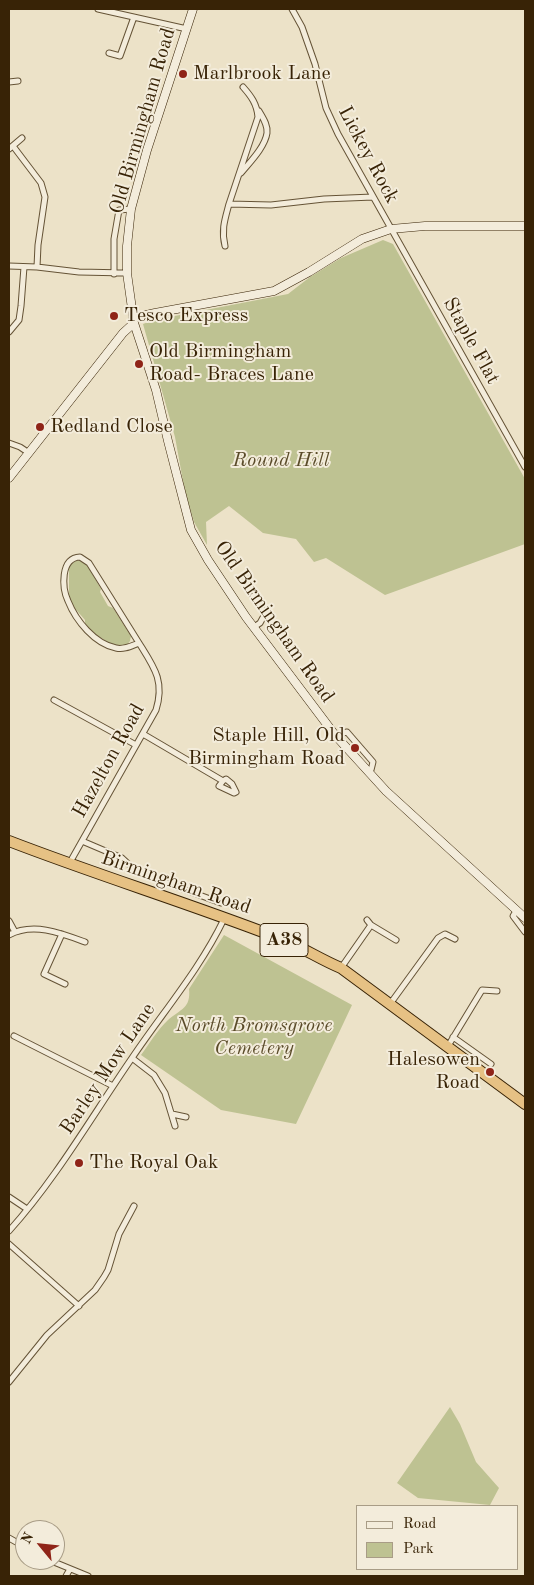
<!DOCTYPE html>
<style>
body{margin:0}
#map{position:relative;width:534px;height:1585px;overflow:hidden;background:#ece2c8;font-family:"Old Standard TT",serif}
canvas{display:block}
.frame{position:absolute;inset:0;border:10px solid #382306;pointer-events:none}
.legend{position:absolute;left:356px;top:1505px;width:162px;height:65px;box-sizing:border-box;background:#f3ecdb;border:1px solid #a89c86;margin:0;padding:6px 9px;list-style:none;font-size:15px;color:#382306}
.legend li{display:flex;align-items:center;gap:10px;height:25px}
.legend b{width:25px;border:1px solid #a89c86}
.north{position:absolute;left:15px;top:1520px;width:50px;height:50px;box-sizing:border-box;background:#f3ecdb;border:1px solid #a89c86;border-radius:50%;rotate:298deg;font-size:14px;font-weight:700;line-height:20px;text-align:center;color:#382306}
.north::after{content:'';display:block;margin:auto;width:18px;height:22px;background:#8f2418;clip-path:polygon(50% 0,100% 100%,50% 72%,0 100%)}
</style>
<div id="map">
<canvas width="534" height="1585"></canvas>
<div class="frame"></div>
<ul class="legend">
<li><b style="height:6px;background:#f3ecdb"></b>Road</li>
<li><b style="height:14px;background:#bec292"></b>Park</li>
</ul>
<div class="north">N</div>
</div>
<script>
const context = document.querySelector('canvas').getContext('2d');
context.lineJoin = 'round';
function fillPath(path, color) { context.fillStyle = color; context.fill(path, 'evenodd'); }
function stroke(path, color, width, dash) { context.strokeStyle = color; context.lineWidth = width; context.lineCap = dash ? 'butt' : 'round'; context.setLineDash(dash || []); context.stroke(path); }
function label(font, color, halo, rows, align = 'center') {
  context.font = font + ' "Old Standard TT",serif'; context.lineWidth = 4; context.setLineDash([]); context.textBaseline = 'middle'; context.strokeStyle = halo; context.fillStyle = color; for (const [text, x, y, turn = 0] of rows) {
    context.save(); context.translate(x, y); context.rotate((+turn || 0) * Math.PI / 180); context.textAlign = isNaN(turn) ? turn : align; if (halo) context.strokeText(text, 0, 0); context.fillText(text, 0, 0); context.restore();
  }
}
fillPath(new Path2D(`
 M383,240L393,244L525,479V544L385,595L326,558L314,562L296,539L263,533L229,506L206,522L207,545L194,522L185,492L175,437L143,324L154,320L288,294L310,277L341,258Z
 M77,560L86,563L101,589L100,592L108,606L113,608L131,636L130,641L126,646L113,645L93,633L85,624V620L72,605L69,599V566Z
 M224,935L352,1005L296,1124L221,1110L141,1055C149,1044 158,1029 168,1020C181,1009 191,1008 189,989Z
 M450,1407L460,1424L476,1462L499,1488L490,1505L418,1498L397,1483Z`), '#bec292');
const street = new Path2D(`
 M98,9L187,29
 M292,9L302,27L315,64L326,108L338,134L525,467
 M109,53L120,56L134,17
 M9,82L18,81
 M243,87C251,96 257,104 258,117L229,204L271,205L324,199L373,197
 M13,146L41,183L45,197L38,245L37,267
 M9,149L22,138
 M241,173C250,162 265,147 267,133C268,125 263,118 259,111
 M225,246C221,230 225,219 229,204
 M9,266L37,267L79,272L127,273
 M114,274V239L119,210L131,209
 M9,332L19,320L21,306L24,267
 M9,443L20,447L29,453
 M253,596L265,614L260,623L254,627
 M54,700L136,745
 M143,734L223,781L226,779L232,784L236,792L234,793L219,786L223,781
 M335,735L347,732L373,762L371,770L368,772
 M82,841L122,858L137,872L221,903
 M69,864L156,710C165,681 154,667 139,643C131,646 124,650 116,648C95,644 76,621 68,601C62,588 60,558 80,557L89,563L139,643
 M516,911L513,916L525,932
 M367,920L371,925L396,940
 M9,921L15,932
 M62,934L44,974L65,984
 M9,935C33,922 61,933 85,942
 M341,968L371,925
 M390,1004L438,938L445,934L455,939
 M14,1036L113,1086
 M453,1037L491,1064
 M448,1046L482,990L497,991
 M132,1058L154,1075L165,1093L175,1126
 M172,1114L186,1117
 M9,1197L27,1209
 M9,1231C56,1179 92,1116 132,1058C163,1012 200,969 224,919
 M9,1244L79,1306
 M9,1382L47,1335L95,1290L104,1277L108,1270L119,1234L134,1206
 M9,1538L25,1547
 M49,1560L88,1576
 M66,1576L70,1569`);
const secondary = new Path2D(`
 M193,9L147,150L131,209L127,246V273L134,323L156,390L168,441L191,530L208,560L246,617L335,735L386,791L525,918
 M133,318L155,313L274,291L309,272L362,239L391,229L425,226H525
 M9,478L123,333L134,323`);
const highway = new Path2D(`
 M9,841C97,875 188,903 276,937C299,945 319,959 341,968L525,1104`);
stroke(street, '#655336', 7);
stroke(secondary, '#382306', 9);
stroke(highway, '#382306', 12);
stroke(street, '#f3ecdb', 5);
stroke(secondary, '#f3ecdb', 8);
stroke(highway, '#e6c184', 10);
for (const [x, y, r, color] of [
 [183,74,5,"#8f2418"],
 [114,316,5,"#8f2418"],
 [139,364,5,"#8f2418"],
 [40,427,5,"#8f2418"],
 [355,748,5,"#8f2418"],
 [490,1072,5,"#8f2418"],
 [79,1163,5,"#8f2418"]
]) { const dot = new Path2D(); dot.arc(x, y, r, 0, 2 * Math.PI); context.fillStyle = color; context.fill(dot); stroke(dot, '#f3ecdb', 2); }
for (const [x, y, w] of [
 [284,940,48]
]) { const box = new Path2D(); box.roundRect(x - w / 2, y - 16.5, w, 33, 4); context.fillStyle = '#f3ecdb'; context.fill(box); stroke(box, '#382306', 1); }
label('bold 19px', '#382306', null, [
 ["A38",284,940]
]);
label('20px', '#382306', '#f3ecdb', [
 ["Marlbrook Lane",193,74],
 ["Tesco Express",124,316],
 ["Old Birmingham",149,352],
 ["Road- Braces Lane",149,375],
 ["Redland Close",50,427],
 ["Staple Hill, Old",345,736,"right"],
 ["Birmingham Road",345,759,"right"],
 ["Halesowen",480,1060,"right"],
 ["Road",480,1083,"right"],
 ["The Royal Oak",89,1163]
], 'left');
label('20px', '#382306', '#f3ecdb', [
 ["Old Birmingham Road",143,121,-74],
 ["Lickey Rock",368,155,62],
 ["Staple Flat",471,341,61],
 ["Old Birmingham Road",274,622,55],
 ["Hazelton Road",109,761,-61],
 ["Birmingham Road",176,883,19],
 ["Barley Mow Lane",108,1069,-56]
]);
label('italic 20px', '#5a4b29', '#f3ecdb', [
 ["Round Hill",281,461],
 ["North Bromsgrove",254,1026],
 ["Cemetery",254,1049]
]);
</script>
